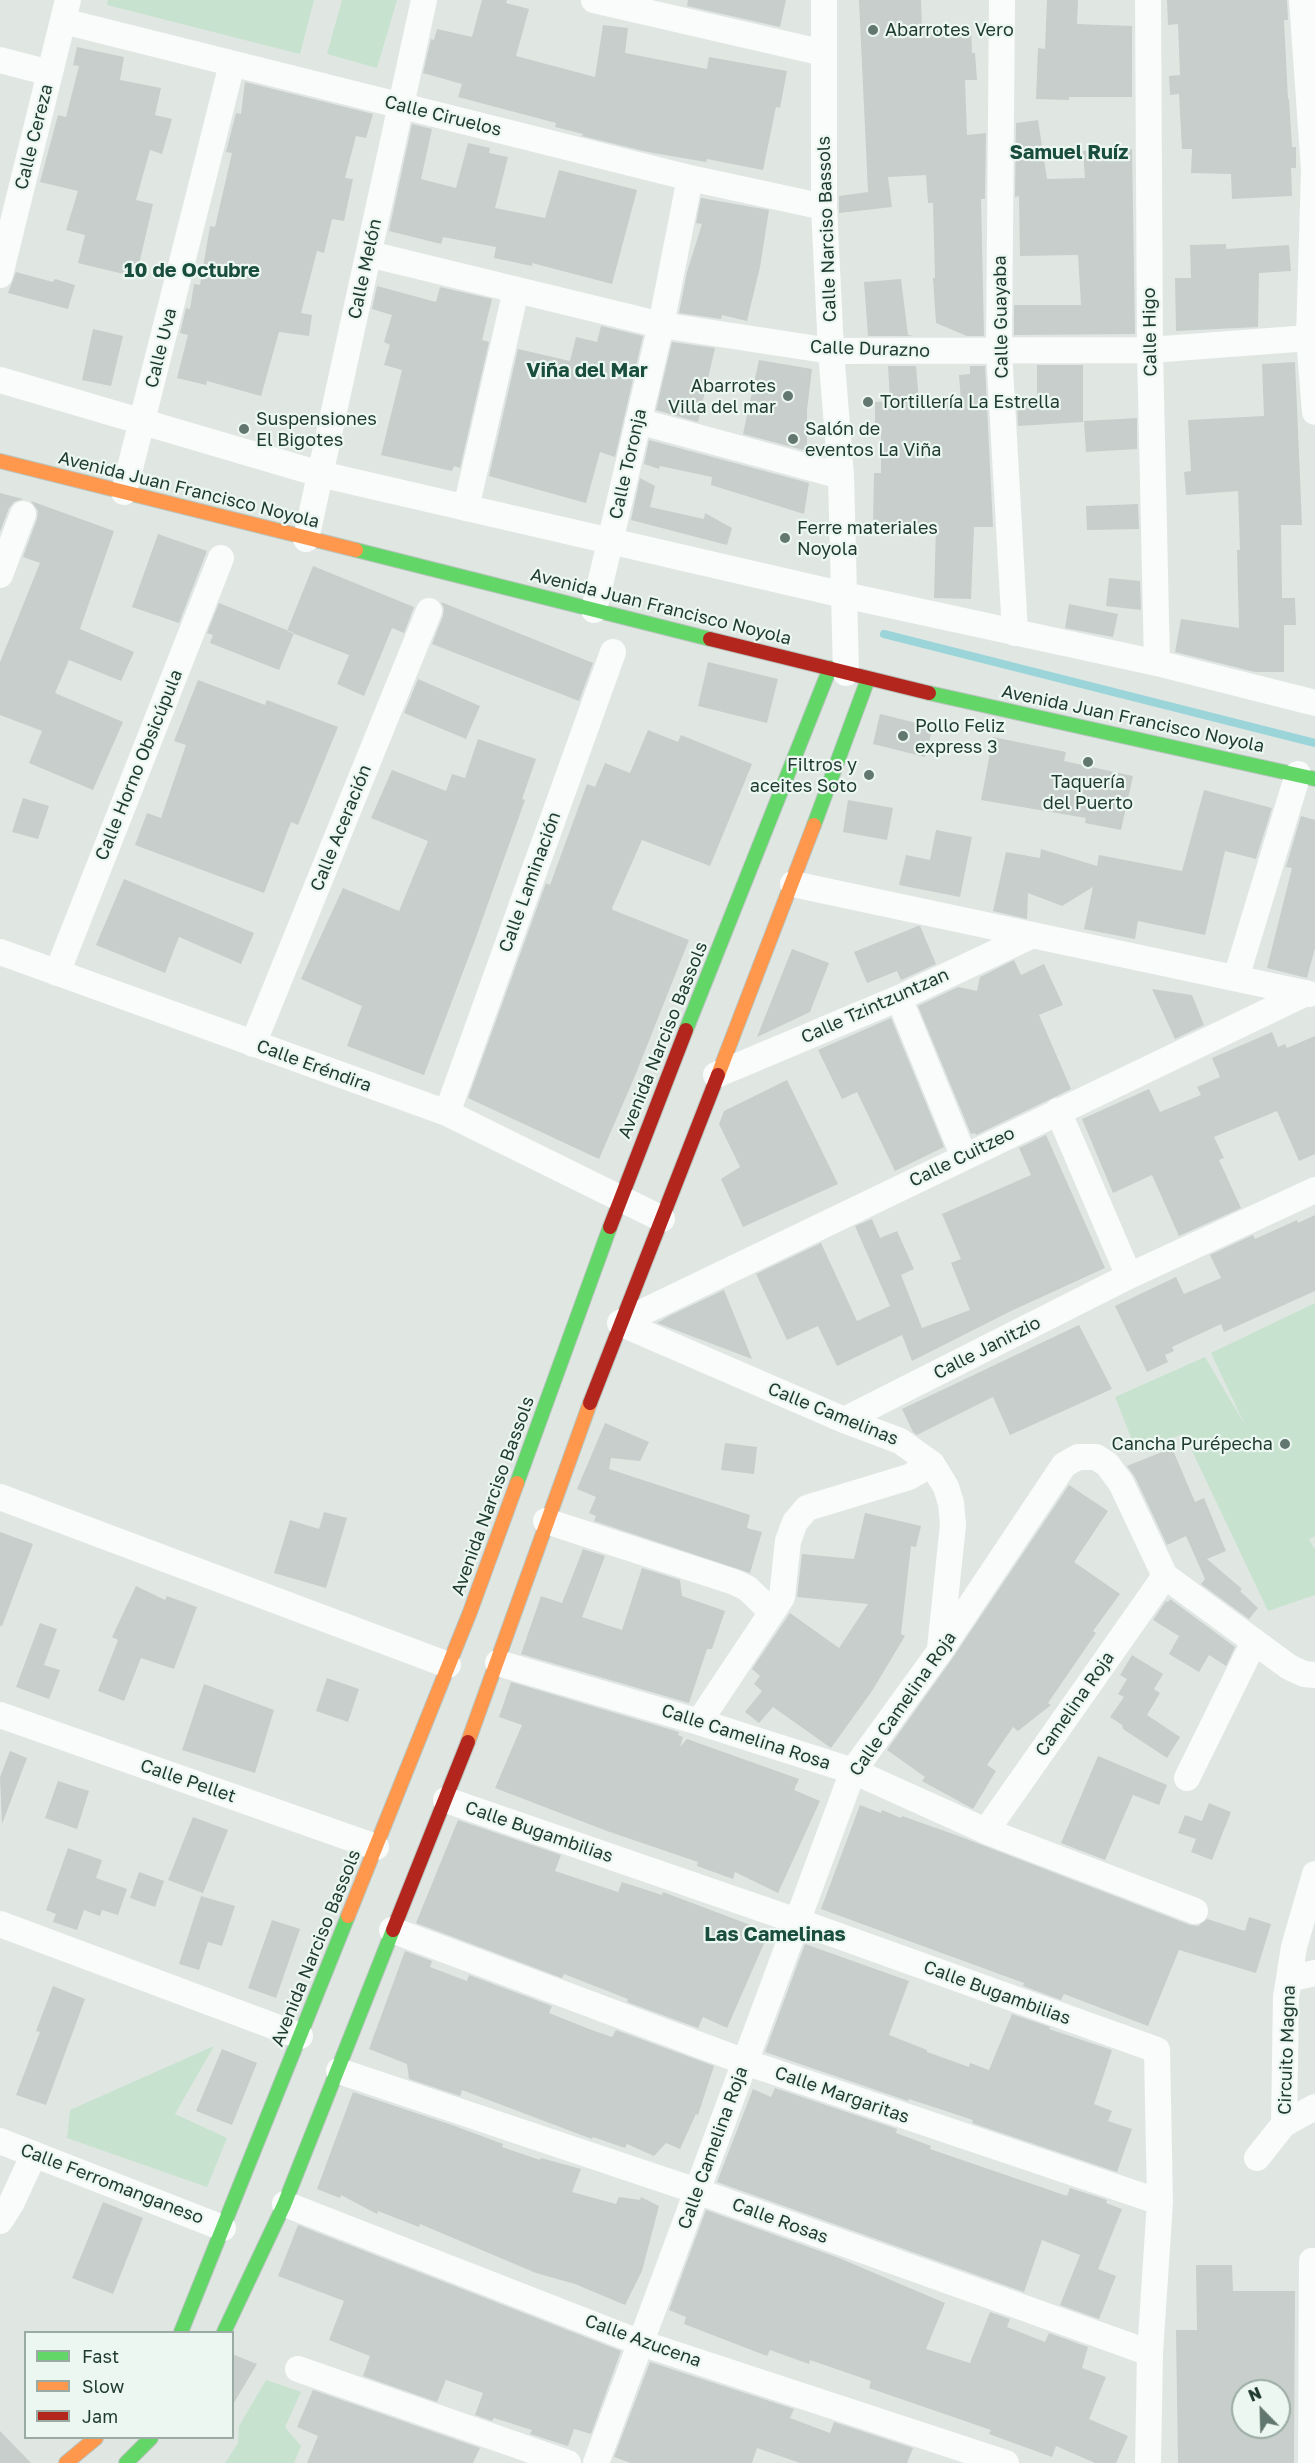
<!DOCTYPE html>
<meta charset="utf-8">
<style>
body{margin:0}
#map{position:relative;width:1315px;height:2463px;overflow:hidden;background:#e0e7e3;font-family:"Golos Text",sans-serif}
canvas{display:block}
.legend{position:absolute;left:24px;top:2331px;width:210px;height:108px;box-sizing:border-box;background:#edf7f1;border:2px solid #9aaba4;margin:0;padding:8px 10px;list-style:none;font-size:18px;color:#1e3a31}
.legend li{display:flex;align-items:center;gap:12px;height:30px}
.legend b{width:30px;border:2px solid #9aaba4}
.north{position:absolute;left:1231px;top:2379px;width:60px;height:60px;box-sizing:border-box;background:#edf7f1;border:2px solid #9aaba4;border-radius:50%;rotate:337deg;font-size:16px;font-weight:700;line-height:24px;text-align:center;color:#1e3a31}
.north::after{content:'';display:block;margin:auto;width:21px;height:27px;background:#62776f;clip-path:polygon(50% 0,100% 100%,50% 72%,0 100%)}
</style>
<div id="map">
<canvas width="1315" height="2463"></canvas>
<ul class="legend">
<li><b style="height:8px;background:#63d668"></b>Fast</li>
<li><b style="height:8px;background:#ff974d"></b>Slow</li>
<li><b style="height:8px;background:#b3261e"></b>Jam</li>
</ul>
<div class="north">N</div>
</div>
<script>
const context = document.querySelector('canvas').getContext('2d');
context.lineJoin = 'round';
function fillPath(path, color) { context.fillStyle = color; context.fill(path, 'evenodd'); }
function stroke(path, color, width, dash) { context.strokeStyle = color; context.lineWidth = width; context.lineCap = dash ? 'butt' : 'round'; context.setLineDash(dash || []); context.stroke(path); }
function label(font, color, halo, rows, align = 'center') {
  context.font = font + ' "Golos Text",sans-serif'; context.lineWidth = 4.5; context.setLineDash([]); context.textBaseline = 'middle'; context.strokeStyle = halo; context.fillStyle = color; for (const [text, x, y, turn = 0] of rows) {
    context.save(); context.translate(x, y); context.rotate((+turn || 0) * Math.PI / 180); context.textAlign = isNaN(turn) ? turn : align; if (halo) context.strokeText(text, 0, 0); context.fillText(text, 0, 0); context.restore();
  }
}
fillPath(new Path2D(`
 M108,0H314L300,54L107,5Z
 M342,0H397L377,68L327,54Z
 M1315,1303V1536L1309,1539L1315,1550V1595L1268,1611L1184,1434L1136,1450L1115,1397L1205,1357L1245,1425L1211,1353Z
 M214,2046L175,2114L227,2138L207,2187L67,2138L70,2110Z
 M266,2380L301,2392L285,2427L301,2446L294,2463H225L238,2443L239,2426Z`), '#c7e2ce');
stroke(new Path2D(`
 M884,634L1315,743`), '#9cd5d9', 8);
fillPath(new Path2D(`
 M482,0H507L506,3L529,9L516,56L595,77L603,25L628,28L625,53L707,69L709,57L787,71L780,108L776,107L763,170L707,159L706,162L648,152L582,136L583,134L555,127L556,123L458,97L462,84L423,73L431,39L434,40L437,29L472,37Z
 M688,0H786L780,27L687,6Z
 M859,0H921L922,28L971,26L972,53H975L977,80H965L967,135L986,133L985,199H981L984,336H967L936,323L933,278H935L933,203H928L926,175L888,177L892,207L839,213V196L868,192Z
 M1047,0H1078L1077,24L1132,26V97H1069V100L1036,99L1038,48L1045,49Z
 M1167,0H1287L1288,20H1284L1288,99H1289L1292,147H1296V168H1291L1292,196L1232,199L1231,174L1191,173L1192,149H1182L1179,94L1170,95L1169,76L1180,75L1178,24L1168,25Z
 M77,47L124,57L120,80L161,88L155,115L172,119L162,154L150,150L136,200L153,204L136,277L78,263L85,235L66,230L78,191L40,182L58,115L66,117L79,66L73,65Z
 M245,82L373,114L366,138L356,136L345,178L353,179L344,221L332,219L324,253L317,251L301,313L312,315L309,336L279,332L261,396L207,381L206,385L177,378L188,335L180,333L186,308L190,309L194,284L200,285L210,226L215,227L232,153L226,152L236,113L241,114Z
 M1038,120L1047,179L1085,178L1083,151L1132,149L1135,334L1014,335V305H1081L1078,255L1020,256L1019,196L1015,197L1016,123Z
 M412,124L432,129L421,179L456,188L468,143L490,148L489,153L508,157L495,208L545,218L559,170L637,190L612,284L532,263V266L494,258L496,247L443,237L441,244L389,231Z
 M701,198L769,210L760,267L747,321L722,315L721,319L679,313L687,272L702,224L696,223Z
 M1226,244V249L1289,245L1291,271L1259,273L1258,327L1176,331L1175,278H1191L1190,245Z
 M16,272L53,282L55,279L75,285L68,309L8,293Z
 M901,279L908,335L914,336H868L864,282Z
 M377,286L436,302L440,287L492,299L482,340L489,342L460,468L454,466L452,471L381,455L402,370L384,365L390,345L384,342L392,315L372,309Z
 M601,326L643,336L615,457L600,452L586,503L489,476L518,349L570,361L576,337L597,342Z
 M93,329L123,336L111,386L82,380Z
 M672,342L715,348L698,422L656,410Z
 M759,360L812,369L807,410V451L743,434Z
 M1295,362L1302,525H1281L1282,598H1295L1296,625H1284V672H1255L1175,652L1181,619L1239,628L1237,550H1240L1238,491L1186,495L1184,472L1191,471L1188,420L1264,416L1262,364Z
 M1037,365H1083V422L1018,426L1017,398L1037,397Z
 M888,366H916L919,401L961,400L959,375L970,374V366H985L993,527H974L971,599L934,598L936,527L933,528V525L873,524L874,473H881V426H875V402L890,401Z
 M1137,418V449L1086,452L1084,421Z
 M649,440L809,483L804,514L711,485L712,477L660,466L659,469L644,464Z
 M640,478L655,486L650,507L704,519L705,513L732,528L727,545L631,520Z
 M0,493L23,499L14,502L9,508L0,532Z
 M31,501L114,531L80,629L134,652L121,681L69,660L55,693L123,722L93,790L29,763L42,731L0,715V662L40,563L23,557L37,519L38,511Z
 M1138,504L1139,529L1087,530L1086,506Z
 M158,534L207,551L179,623L132,607Z
 M313,566L414,607L404,633L392,628L364,696L337,684L349,655L287,631Z
 M1109,578L1140,581L1141,610L1106,606Z
 M441,602L593,663L579,701L432,644L443,616L444,608Z
 M219,603L294,633L279,670L210,643L213,635L207,633Z
 M1069,604L1118,614L1113,637L1065,628Z
 M708,662L778,679L767,723L698,706Z
 M418,679L480,706L466,739L404,713Z
 M198,680L265,705L267,700L338,727L298,825L291,822L264,893L135,845L147,813L161,818L186,745L174,741Z
 M880,714L933,727L925,757L873,744Z
 M648,730L678,742L681,735L752,764L710,866L642,840L612,908L613,910L689,940L635,1076L599,1159L468,1098L546,883L550,885L587,784L595,787L605,763L630,773Z
 M993,737L1066,752L1064,761L1133,776L1121,830L1085,823L1086,818L981,800Z
 M478,739L536,759L522,799L525,800L475,940L424,1075L347,1046L362,1006L301,979L343,888L399,911L428,841L371,818L392,770L446,791L452,774L465,778Z
 M1204,790L1272,808L1256,859L1225,851L1205,935L1138,921L1135,939L1084,929L1093,887L1062,906L1028,893L1027,919L993,911L1006,852L1040,858L1041,849L1097,866L1099,855L1182,871Z
 M23,798L49,806L38,839L12,832Z
 M848,800L893,808L887,840L843,832Z
 M1301,816L1315,820V948L1307,978L1267,968L1292,868L1286,867Z
 M936,830L972,837L960,897L899,885L906,855L930,860Z
 M124,879L254,933L241,964L179,937L165,973L96,945Z
 M918,926H920L936,964L901,980L897,971L867,983L854,952Z
 M792,949L829,963L810,1012L757,1037Z
 M1014,960L1021,975L1044,964L1063,1005L1039,1015L1071,1089L976,1135L975,1133L971,1134L918,1006L958,987L977,991L980,977Z
 M1152,989L1192,995L1204,1025L1175,1039Z
 M891,1018L944,1147L895,1171L857,1092L842,1099L818,1050Z
 M1272,1032L1278,1047L1285,1044L1287,1048L1315,1036V1154L1299,1161L1277,1111L1214,1137L1224,1158L1219,1160L1241,1208L1179,1236L1152,1175L1113,1193L1082,1119L1149,1089L1160,1112L1201,1095L1197,1087L1220,1077L1212,1058Z
 M787,1080L838,1184L743,1227L721,1179L740,1167L719,1124L724,1111Z
 M1046,1135L1105,1268L1011,1311L912,1361L902,1335L837,1366L818,1326L787,1340L756,1274L821,1243L857,1321L890,1306L855,1226L872,1219L880,1238L897,1231L914,1269L901,1275L922,1328L970,1310L951,1263L961,1259L942,1214L1031,1175L1019,1148Z
 M1315,1215V1291L1224,1332L1221,1324L1172,1347L1174,1351L1165,1355L1168,1362L1147,1372L1115,1306L1176,1277L1184,1294L1221,1278L1210,1255L1253,1235L1255,1239L1297,1220L1298,1223Z
 M724,1290L752,1359L657,1323L669,1316Z
 M1079,1325L1112,1389L1010,1435L993,1397L917,1435L913,1432L902,1409Z
 M605,1423L649,1442L640,1461L611,1458L609,1469L750,1515L747,1528L762,1532L750,1573L594,1521L596,1516L589,1513L596,1497L577,1489Z
 M725,1443L757,1447L754,1474L721,1470Z
 M1172,1448L1195,1502L1204,1498L1226,1551L1207,1559L1242,1589L1240,1591L1258,1608L1249,1619L1201,1584L1205,1579L1186,1536L1167,1545L1135,1477L1127,1466Z
 M1069,1485L1108,1511L1074,1562L1120,1594L1093,1631L1096,1633L1048,1703L1051,1705L1018,1731L1013,1727L987,1765L996,1771L973,1809L922,1781L925,1777L887,1750L952,1659Z
 M324,1512L347,1518L326,1588L274,1573L290,1520L319,1529Z
 M865,1513L921,1526L916,1547L911,1546L901,1634L905,1636L872,1691L831,1748L773,1707L759,1723L745,1712L762,1691L754,1684L760,1676L752,1669L790,1613L839,1648L868,1604L797,1597L802,1554L854,1559Z
 M0,1532L33,1544L2,1626H0Z
 M583,1549L605,1556L582,1617L622,1630L642,1568L680,1580L682,1596L725,1611L712,1649H707L689,1703L521,1654L541,1596L562,1603Z
 M136,1586L165,1600L167,1596L197,1607L174,1669L141,1658L124,1701L98,1691L118,1640L112,1637Z
 M1170,1599L1235,1647L1226,1666L1209,1655L1199,1672L1169,1654L1179,1636L1153,1620L1166,1601L1168,1602Z
 M40,1623L57,1629L44,1665L60,1670L49,1699L16,1687Z
 M1132,1655L1163,1674L1154,1689L1160,1693L1147,1715L1180,1737L1167,1758L1123,1729L1122,1725L1110,1717L1124,1697L1118,1694L1127,1679L1120,1675Z
 M327,1678L359,1689L348,1722L316,1711Z
 M511,1682L679,1732L678,1735L683,1737L680,1747L687,1739L799,1779L794,1790L820,1801L778,1893L735,1872L733,1879L697,1866L698,1862L607,1831L495,1788L522,1725L499,1717Z
 M204,1684L274,1710L255,1773L182,1750Z
 M10,1751L27,1758L2,1824L0,1777Z
 M1098,1756L1167,1785L1159,1805L1133,1795L1105,1860L1061,1843Z
 M58,1781L89,1791L77,1829L45,1818Z
 M1209,1803L1231,1812L1212,1860L1191,1852L1196,1839L1178,1833L1185,1815L1202,1821Z
 M860,1805L881,1813L882,1810L901,1818L902,1816L956,1835L1190,1925L1198,1926L1207,1919L1245,1931L1249,1917L1271,1924L1256,1973L1179,1950L1148,2026L1064,1994L1061,2000L1023,1986L1024,1983L821,1909Z
 M193,1817L228,1830L203,1893L168,1880Z
 M458,1820L561,1855L555,1871L618,1892L622,1882L662,1895L663,1892L769,1932L727,2028L703,2017L698,2028L627,2002L628,1999L564,1974L562,1978L416,1923Z
 M68,1848L102,1860L96,1878L127,1889L118,1915L102,1910L100,1916L84,1910L77,1930L53,1922L56,1914L46,1910Z
 M139,1872L164,1881L155,1907L130,1898Z
 M201,1896L235,1906L222,1946L208,1942L199,1970L179,1964Z
 M272,1920L300,1929L276,1998L248,1988Z
 M805,1944L909,1981L889,2035L927,2050V2052L969,2067L970,2063L989,2070L1012,2014L1050,2027L1049,2029L1112,2050L1094,2104L1112,2111L1108,2121L1132,2129L1117,2172L972,2123L973,2120L909,2099L908,2101L765,2052Z
 M405,1951L432,1961L430,1967L467,1981L469,1975L552,2006L549,2013L589,2029L612,2037L616,2030L714,2066L698,2115L696,2114L680,2149L666,2143L654,2156L627,2144L625,2148L593,2137L592,2139L462,2090L460,2096L409,2079L407,2064L369,2049Z
 M53,1986L85,1999L46,2105L16,2095L40,2032L36,2031Z
 M222,2049L257,2063L232,2125L196,2111Z
 M775,2088L897,2129L896,2133L931,2146L930,2149L1067,2196L1070,2188L1107,2200L1106,2203L1122,2209L1098,2269L1116,2276L1099,2319L1060,2305L1080,2255L1042,2240L1024,2292L717,2182L753,2089L771,2097Z
 M353,2092L452,2125L503,2144L502,2147L540,2160L541,2158L581,2169L572,2192L616,2204L619,2197L640,2200L641,2197L659,2206L642,2271L625,2305L575,2284L536,2273L420,2224L419,2227L378,2211L377,2214L341,2195L340,2198L317,2189Z
 M103,2202L143,2218L113,2294L72,2278Z
 M706,2210L839,2258L945,2303L926,2349L970,2363L990,2312L1010,2319L1007,2327L1045,2342L1049,2333L1088,2347L1082,2368L1106,2377L1089,2419L1128,2436L1116,2463H1095L1056,2446L1052,2457L989,2434L991,2430L869,2388L871,2381L810,2360L809,2364L770,2350L767,2356L684,2324L686,2317L669,2310Z
 M298,2225L621,2351L591,2434L574,2429L568,2446L530,2434L532,2430L494,2418L492,2421L475,2415L483,2393L446,2380L437,2402L363,2376L370,2356L329,2340L344,2301L278,2276Z
 M1196,2265H1232L1233,2291H1295L1294,2463H1178L1176,2330H1197ZM1243,2391H1279V2427H1243Z
 M232,2354L257,2364L232,2406Z
 M650,2362L794,2409L790,2418L830,2433L834,2422L913,2448L907,2463H800L757,2448L752,2463H631L614,2457Z
 M313,2390L480,2448L473,2463H307L318,2436L297,2427Z
 M0,2431L31,2463H0Z`), '#c7cecb');
const fast = new Path2D(`
 M356,550L710,639
 M929,693L1315,779
 M814,825L868,679
 M686,1030L830,668
 M517,1483L610,1227
 M181,2332L348,1916
 M224,2332L284,2205L393,1930
 M126,2463L151,2438`);
const slow = new Path2D(`
 M0,461L356,550
 M718,1075L814,825
 M468,1742L590,1403
 M348,1916L470,1612L517,1483
 M66,2463L96,2438`);
const jam = new Path2D(`
 M710,639L929,693
 M610,1227L686,1030
 M590,1403L718,1075
 M393,1930L468,1742`);
stroke(fast, '#b9c4bf', 16);
stroke(slow, '#b9c4bf', 16);
stroke(jam, '#b9c4bf', 16);
stroke(new Path2D(`
 M594,0L824,53
 M824,0V207L831,351L841,476L846,673
 M1002,0L999,350L1015,633
 M1148,0L1150,350L1157,663
 M1302,0L1314,170L1309,338L1315,412
 M63,21L690,178L824,207
 M0,60L50,73
 M369,254L661,325L831,351L1150,350L1309,338
 M0,275L68,0
 M0,380L320,474L844,595L1157,663L1315,703
 M638,421L841,476
 M124,492L232,64
 M466,508L516,290
 M306,539L424,0
 M0,575L23,514
 M594,610L661,325L690,178
 M793,884L1309,994
 M0,952L447,1113L662,1219
 M57,973L221,558
 M1236,978L1298,774
 M899,998L964,1157
 M253,1044L429,611
 M716,1075L899,998L1033,935
 M1058,1111L1129,1276
 M447,1113L613,652
 M620,1323L1306,993
 M620,1323L844,1420L900,1441L932,1464L946,1487L951,1503L953,1525L940,1648
 M844,1420L1129,1276L1315,1190
 M0,1497L448,1665
 M546,1521L734,1582L747,1588L772,1612
 M498,1663L699,1722L853,1771L986,1831L1195,1911
 M0,1715L376,1847
 M699,1722L782,1597L788,1541L795,1522L807,1508L909,1477L932,1464
 M1187,1778L1254,1642
 M446,1800L797,1921L1157,2050L1160,2202L1150,2353L1148,2463
 M986,1831L1165,1576
 M0,1924L300,2036
 M392,1930L745,2062L1160,2202
 M1289,1979L1315,1973
 M339,2071L697,2191L1150,2353
 M1284,2124L1286,1997L1294,1947L1315,1874
 M0,2141L223,2228
 M1257,2158L1284,2124L1315,2107
 M285,2204L641,2343L1006,2463
 M0,2221L11,2204L34,2154
 M298,2369L568,2463
 M596,2463L853,1771L940,1651L1064,1465L1078,1457H1096L1107,1464L1121,1483L1165,1576L1289,1667L1304,1674L1315,1675
 M1311,2463L1312,2261`), '#fafbfb', 26);
stroke(fast, '#63d668', 14);
stroke(slow, '#ff974d', 14);
stroke(jam, '#b3261e', 14);
for (const [x, y, r, color] of [
 [873,30,6,"#62776f"],
 [788,396,6,"#62776f"],
 [868,402,6,"#62776f"],
 [244,429,6,"#62776f"],
 [793,439,6,"#62776f"],
 [785,538,6,"#62776f"],
 [903,736,6,"#62776f"],
 [1088,762,6,"#62776f"],
 [869,775,6,"#62776f"],
 [1285,1444,6,"#62776f"]
]) { const dot = new Path2D(); dot.arc(x, y, r, 0, 2 * Math.PI); context.fillStyle = color; context.fill(dot); stroke(dot, '#edf7f1', 2); }
label('18px', '#1e3a31', '#edf7f1', [
 ["Abarrotes Vero",885,30],
 ["Abarrotes",776,386,"right"],
 ["Villa del mar",776,407,"right"],
 ["Tortillería La Estrella",880,402],
 ["Suspensiones",256,419],
 ["El Bigotes",256,440],
 ["Salón de",805,429],
 ["eventos La Viña",805,450],
 ["Ferre materiales",797,528],
 ["Noyola",797,549],
 ["Pollo Feliz",915,726],
 ["express 3",915,747],
 ["Filtros y",857,765,"right"],
 ["aceites Soto",857,786,"right"],
 ["Taquería",1088,782,"center"],
 ["del Puerto",1088,803,"center"],
 ["Cancha Purépecha",1273,1444,"right"]
], 'left');
label('18px', '#1e3a31', '#edf7f1', [
 ["Calle Ciruelos",443,116,14],
 ["Calle Cereza",34,137,-76],
 ["Calle Narciso Bassols",827,229,-92],
 ["Calle Melón",365,269,-78],
 ["Calle Guayaba",1001,317,-91],
 ["Calle Higo",1150,332,-91],
 ["Calle Uva",161,348,-76],
 ["Calle Durazno",870,349,2],
 ["Calle Toronja",628,464,-77],
 ["Avenida Juan Francisco Noyola",189,490,14],
 ["Avenida Juan Francisco Noyola",661,607,14],
 ["Avenida Juan Francisco Noyola",1133,719,12],
 ["Calle Horno Obsicúpula",139,765,-68],
 ["Calle Aceración",341,828,-68],
 ["Calle Laminación",530,882,-70],
 ["Calle Tzintzuntzan",875,1006,-24],
 ["Avenida Narciso Bassols",663,1040,-68],
 ["Calle Eréndira",314,1066,20],
 ["Calle Cuitzeo",962,1157,-26],
 ["Calle Janitzio",987,1348,-27],
 ["Calle Camelinas",833,1414,22],
 ["Avenida Narciso Bassols",493,1496,-70],
 ["Calle Camelina Roja",903,1704,-55],
 ["Camelina Roja",1075,1704,-55],
 ["Calle Camelina Rosa",746,1737,18],
 ["Calle Pellet",188,1781,19],
 ["Calle Bugambilias",539,1832,19],
 ["Avenida Narciso Bassols",316,1948,-68],
 ["Calle Bugambilias",997,1993,20],
 ["Circuito Magna",1287,2050,-88],
 ["Calle Margaritas",842,2095,19],
 ["Calle Camelina Roja",713,2148,-70],
 ["Calle Ferromanganeso",112,2184,21],
 ["Calle Rosas",780,2221,20],
 ["Calle Azucena",643,2341,20]
]);
label('bold 20px', '#194d3d', '#edf7f1', [
 ["Samuel Ruíz",1069,153],
 ["10 de Octubre",192,271],
 ["Viña del Mar",587,371],
 ["Las Camelinas",775,1935]
]);
</script>
